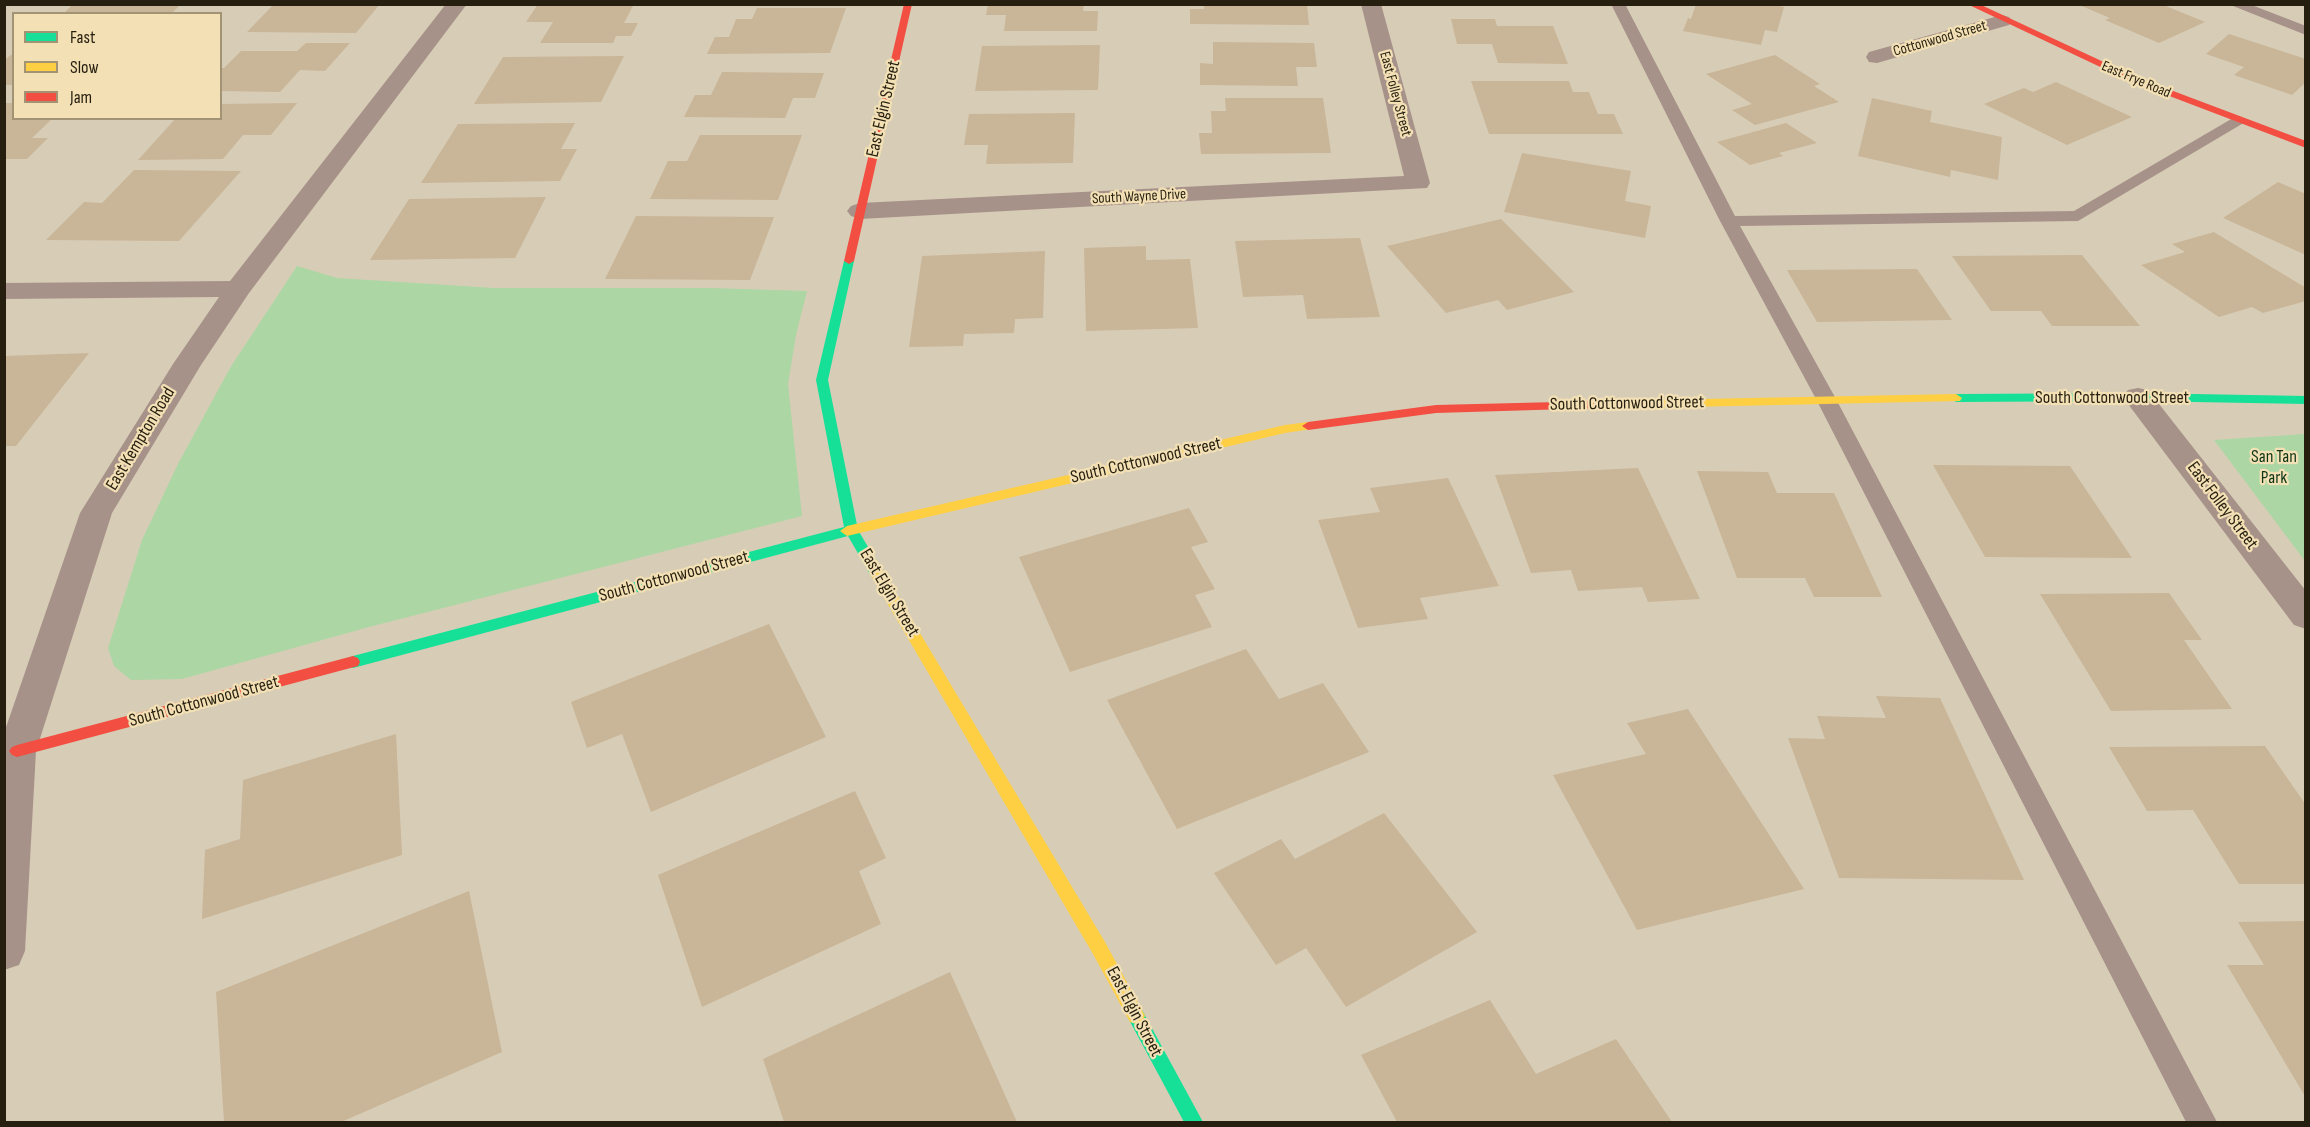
<!DOCTYPE html>
<style>
body{margin:0}
#map{position:relative;width:2310px;height:1127px;overflow:hidden;background:#d7cdb6;font-family:"Sofia Sans Condensed",sans-serif}
canvas{display:block}
.frame{position:absolute;inset:0;border:6px solid #261f0f;pointer-events:none}
.legend{position:absolute;left:12px;top:12px;width:210px;height:108px;box-sizing:border-box;background:#f3e0b5;border:2px solid #a19373;margin:0;padding:8px 10px;list-style:none;font-size:18px;color:#261f0f}
.legend li{display:flex;align-items:center;gap:12px;height:30px}
.legend b{width:30px;border:2px solid #a19373}
</style>
<div id="map">
<canvas width="2310" height="1127"></canvas>
<div class="frame"></div>
<ul class="legend">
<li><b style="height:8px;background:#16e098"></b>Fast</li>
<li><b style="height:8px;background:#ffcf43"></b>Slow</li>
<li><b style="height:8px;background:#f24e42"></b>Jam</li>
</ul>
</div>
<script>
const context = document.querySelector('canvas').getContext('2d');
context.lineJoin = 'round';
function fillPath(path, color) { context.fillStyle = color; context.fill(path, 'evenodd'); }
function label(font, color, halo, rows, align = 'center') {
  context.font = font + ' "Sofia Sans Condensed",sans-serif'; context.lineWidth = 4.5; context.setLineDash([]); context.textBaseline = 'middle'; context.strokeStyle = halo; context.fillStyle = color; for (const [text, x, y, turn = 0] of rows) {
    context.save(); context.translate(x, y); context.rotate((+turn || 0) * Math.PI / 180); context.textAlign = isNaN(turn) ? turn : align; if (halo) context.strokeText(text, 0, 0); context.fillText(text, 0, 0); context.restore();
  }
}
fillPath(new Path2D(`
 M297,266L337,278L494,288H711L807,291L796,335L788,384L802,516L369,627L182,679L131,680L114,666L108,648L142,540L178,464L230,368Z
 M2305,434H2306L2305,561L2214,440Z`), '#acd6a4');
fillPath(new Path2D(`
 M73,4H181L171,14H63Z
 M274,4H380L356,33L247,32Z
 M538,4L633,6L624,23H638L631,36H616L613,43H540L553,22H526Z
 M988,4H1084L1083,11H1098L1097,31H1004L1006,15H986Z
 M1204,4H1307L1309,25L1190,24V9H1204Z
 M1696,4H1768L1784,7L1777,32L1765,30L1761,45L1683,31L1688,18L1691,19Z
 M2077,4H2161L2205,22L2159,43L2105,20L2110,18Z
 M757,8H846L830,53L707,54L715,37H729L736,19H752Z
 M1451,19H1495L1497,26H1553L1568,64L1498,63L1492,44H1457Z
 M2229,34L2306,59V82L2292,95L2234,75L2244,67L2206,54Z
 M1213,42L1314,43L1317,67H1296L1298,86L1200,85V63L1213,64Z
 M306,43H350L325,71L300,70L280,92L220,91V68H224L241,51H297Z
 M1100,45L1098,90L975,91L982,46Z
 M14,53V85H4V60Z
 M1775,55L1820,84L1814,86L1839,102L1755,125L1732,110L1752,104L1706,74Z
 M624,56L601,102L474,104L503,57Z
 M722,72L824,73L815,98H793L785,118L684,117L695,95H711Z
 M1471,81H1569L1573,92H1589L1598,114H1614L1623,134H1489Z
 M2056,82L2132,117L2067,145L1984,104L2024,88L2033,92Z
 M1225,98H1323L1331,153L1201,154L1199,133H1212L1211,111H1226Z
 M1872,98L1932,111L1930,122L2002,137L1998,180L1951,170L1950,177L1858,156Z
 M4,103H14V118H53L32,138H48L27,159H4Z
 M297,103L271,135H243L223,159L138,160L176,118H220V104Z
 M1075,113L1073,163L986,164L988,145H964L969,114Z
 M575,123L561,149H577L560,181L421,183L458,124Z
 M1786,123L1817,143L1779,153L1783,156L1750,165L1717,142Z
 M700,135H802L778,200L650,199L668,161H687Z
 M1522,153L1631,171L1625,201L1651,206L1645,238L1504,212Z
 M134,170L241,171L179,241L46,240L84,202L102,203Z
 M2278,182L2306,194V255L2223,218Z
 M546,197L515,258L370,260L409,199Z
 M636,216L774,217L750,280L605,279Z
 M1501,219L1574,292L1507,310L1498,300L1446,313L1387,246Z
 M2214,232L2306,288V301L2263,313L2252,307L2219,317L2141,265L2185,252L2172,244Z
 M1360,238L1380,317L1307,319L1303,295L1243,297L1235,241Z
 M1146,246V260L1190,259L1198,328L1086,331L1084,248Z
 M1045,251L1043,318L1015,319L1014,333L964,334L963,346L909,347L922,256Z
 M2082,255L2140,326H2052L2041,311H1991L1952,256Z
 M1917,269L1952,320L1817,322L1787,270Z
 M89,353L16,446H4V356Z
 M1933,465L2070,466L2132,558L1985,557Z
 M1638,468L1700,599L1648,602L1642,587L1578,591L1571,570L1531,573L1495,475Z
 M1697,471L1768,472L1777,493H1834L1882,597H1814L1805,578H1737Z
 M1448,478L1499,586L1420,598L1428,619L1358,628L1318,520L1380,512L1370,488Z
 M1189,508L1208,542L1191,547L1215,589L1195,595L1212,627L1070,672L1019,557Z
 M2169,593L2202,640H2184L2232,709L2111,711L2040,594Z
 M769,624L826,737L651,812L622,734L587,748L571,702Z
 M1246,649L1279,699L1323,683L1369,752L1177,829L1107,700Z
 M1876,696L1940,698L2024,880L1839,878L1788,738L1825,739L1817,716L1886,718Z
 M1688,709L1804,889L1637,930L1553,775L1646,754L1627,723Z
 M396,734L402,855L202,919L205,850L240,839L243,780Z
 M2265,746L2306,805V884H2239L2193,810L2147,811L2109,747Z
 M855,791L886,858L859,871L881,924L702,1007L658,875Z
 M1384,813L1477,932L1346,1007L1306,948L1276,965L1214,873L1281,839L1295,859Z
 M469,891L502,1052L341,1122H224L216,992Z
 M2306,921V1098L2227,965H2264L2238,922Z
 M950,972L1017,1122H784L763,1059Z
 M1490,1000L1536,1074L1616,1039L1672,1122H1397L1361,1055Z`), '#c9b598');
fillPath(new Path2D(`
 M1611,4H1625L1735,216L2074,211L2233,118L2239,116L2247,121L2078,221L1740,226L1836,399L2217,1122H2186L1816,399L1720,221Z
 M2228,4H2249L2306,26V35Z`), '#a7928a');
fillPath(new Path2D(`
 M446,4H467L249,293L201,365L112,513L36,751L25,951L19,965L4,970V733L80,513L173,364L219,297L4,299V283L230,281Z
 M1361,4H1381L1430,183L1427,188L860,219L851,216L847,211L851,206L860,203L1404,176Z
 M2002,15L2009,17L2012,21L2009,25L1877,63L1869,62L1866,57L1869,52Z
 M2138,388L2148,390L2306,591V629L2294,625L2128,404L2123,397L2128,390Z`), '#a7928a');
fillPath(new Path2D(`
 M849,258L854,261L828,380L858,530L883,572L881,576H871L848,536L353,668L348,666L346,662L348,658L353,656L844,527L816,380L844,261Z
 M2138,393L2306,396V404L2138,401L1956,402L1950,398L1956,394Z
 M1136,1008L1142,1010L1203,1122H1184L1127,1016L1130,1010Z`), '#16e098');
fillPath(new Path2D(`
 M1956,394L1962,398L1960,401L1598,409L1592,405L1598,401Z
 M1308,422L1312,423L1314,426L1312,429L1285,433L847,536L840,531L847,526L1285,425Z
 M876,567L881,568L1105,942L1142,1010L1145,1016L1142,1022L1136,1024L1130,1022L1093,954L869,572Z`), '#ffcf43');
fillPath(new Path2D(`
 M904,4H912L854,261L849,264L844,261Z
 M1967,4H1979L2136,77L2306,141V148L2130,81Z
 M1598,401L1602,402L1604,405L1602,408L1436,413L1308,430L1302,426L1308,422L1436,405Z
 M353,656L358,658L360,662L358,666L17,757L12,755L9,751L12,747L17,745Z`), '#f24e42');
label('15px', '#261f0f', '#f3e0b5', [
 ["Cottonwood Street",1940,39,-16],
 ["East Frye Road",2136,80,23],
 ["East Folley Street",1395,94,75],
 ["South Wayne Drive",1139,197,-3]
]);
label('18px', '#261f0f', '#f3e0b5', [
 ["East Elgin Street",884,109,-77],
 ["South Cottonwood Street",2112,398],
 ["South Cottonwood Street",1627,404,-1],
 ["East Kempton Road",141,439,-59],
 ["South Cottonwood Street",1146,461,-13],
 ["East Folley Street",2222,506,53],
 ["South Cottonwood Street",674,577,-15],
 ["East Elgin Street",889,593,59],
 ["South Cottonwood Street",204,702,-15],
 ["East Elgin Street",1134,1012,62]
]);
label('18px', '#0e3617', '#f3e0b5', [
 ["San Tan",2274,457],
 ["Park",2274,478]
]);
</script>
